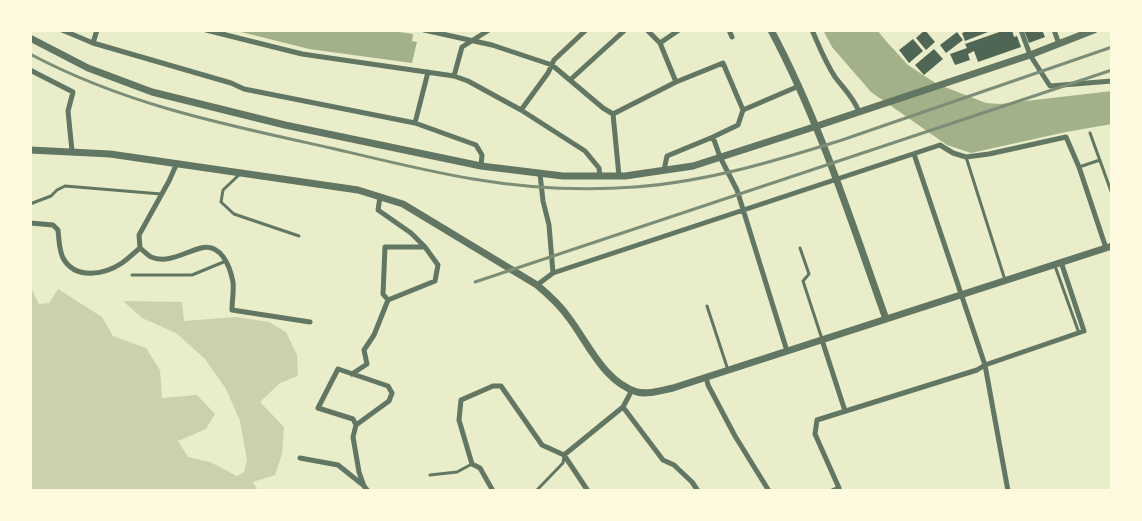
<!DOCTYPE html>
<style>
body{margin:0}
#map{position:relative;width:1142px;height:521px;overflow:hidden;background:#e9edc9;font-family:Ubuntu,sans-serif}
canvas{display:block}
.frame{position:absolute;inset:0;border:32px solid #fefae0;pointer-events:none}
</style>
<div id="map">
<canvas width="1142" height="521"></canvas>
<div class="frame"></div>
</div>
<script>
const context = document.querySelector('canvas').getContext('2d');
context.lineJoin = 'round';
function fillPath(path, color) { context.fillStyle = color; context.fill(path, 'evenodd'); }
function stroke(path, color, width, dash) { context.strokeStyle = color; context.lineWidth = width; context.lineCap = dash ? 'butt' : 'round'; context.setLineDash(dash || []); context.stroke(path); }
fillPath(new Path2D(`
 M58,289L102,317L113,336L146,348L160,370L162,398L197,395L215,414L206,429L178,441L188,457L210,462L237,476L244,472L247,460L240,421L226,389L205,359L176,333L142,318L123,301L182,302L184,321L236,317L269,322L286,332L297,355L298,376L280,383L260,402L284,427L282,454L275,475L253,482L258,491H30V290H32L39,304L49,303Z`), '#cad2ad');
fillPath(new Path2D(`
 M233,30H393V31L413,34L412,41L417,42L412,63L309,49Z
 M823,30H877L886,41L908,65L937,84L986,103L1000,104L1112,91V124L1066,132L971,153L947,145L871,92L832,47Z`), '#a3b18a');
fillPath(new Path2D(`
 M925,30L935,42L926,50L916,38Z
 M970,30H993L965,41L962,33Z
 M1005,30H1012L1014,37L1017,36L1021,47L978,62L974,51L968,54L970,60L955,65L950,54L967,48L965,44Z
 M1024,30H1042L1045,37L1029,43Z
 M957,32L963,40L946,53L940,45Z
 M913,39L923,51L909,63L899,50Z
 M934,49L943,59L924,75L915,65Z`), '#4f6655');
stroke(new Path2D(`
 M1090,133L1112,194
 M966,157L1005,280
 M1079,167L1100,160
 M240,174L223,190L221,202L234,214L299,236
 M30,204L51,196L57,190L65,186L161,194
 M800,248L809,274L803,281L822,339
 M1055,266L1079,333
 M132,275H192L226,261
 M707,306L728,370
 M430,475L457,472L472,464
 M536,491L563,463L564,456`), '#617663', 3);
stroke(new Path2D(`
 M62,30L93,43L231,83L244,89L415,123L476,145L482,155L481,166
 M206,30L302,54L454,76L468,81L521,110L585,151L599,168L600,176
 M424,30L492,45L552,65L603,108L613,114
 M647,30L660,43L676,82
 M729,30L732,37
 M812,30C819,46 825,62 835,77C844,89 854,98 859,112
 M1021,30L1030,55L1050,86L1112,81
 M1054,30L1059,44
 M93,43L97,30
 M660,43L679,30
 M30,70L73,92L68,111L72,151
 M454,76L462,47L489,30
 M570,80L625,30
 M521,110L548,73L554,60L586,30
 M743,110L799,86
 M613,114L676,82L723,63L743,110L738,125L713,137L667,156L664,170
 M613,114L619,176
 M415,123L428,72
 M713,137L720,157L737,190L787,351
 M914,154L985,365L1008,491
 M177,163L169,181L139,235L140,248C143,250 147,255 151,257C168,264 185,252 201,248C221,243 230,266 233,282C234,291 232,301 232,310L310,322
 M380,197L378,210L411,233L425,247L438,265L435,281L388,300L383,294L385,247H425
 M30,223L53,225L58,230C59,239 59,250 63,258C75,280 104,275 122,263C128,259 134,253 140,248
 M553,273L940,145L953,153L966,157L989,154L1066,137L1079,167L1106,248
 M537,285L553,273L549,225L543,201L540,174
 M822,340L845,411
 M352,374L367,364L364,350L374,335L388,300
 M706,377L708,385L735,436L769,491
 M623,407L663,460L674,465L692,482L698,491
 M356,425L353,419L318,408L338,369L388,386L392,393L389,401L356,425L353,437L359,472L364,486L368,491
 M564,455L588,491
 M300,458L338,465L363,485
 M493,491L480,468L472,464L459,420L461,400L493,386H501L542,445L564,455L623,407L632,390
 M832,491L839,488L815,434L817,420L977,370L985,365L1084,331L1061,262`), '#617663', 5);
stroke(new Path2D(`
 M771,30C820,122 851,221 886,319
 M30,38L88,68L152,92L285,125L481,166L563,176H625L693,166L817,126L1030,55L1094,30
 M30,150L110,154L358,190L403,204L537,285C549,295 560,305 569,318C588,343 604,382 637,392C648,395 662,390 673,388L1112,246`), '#617663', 7);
stroke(new Path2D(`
 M30,54C126,105 226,125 331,148C378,159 425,171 473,179C526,188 581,191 635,187C706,182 775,161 842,140L1112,47
 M475,282L1112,70`), '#7c8e77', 3);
</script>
